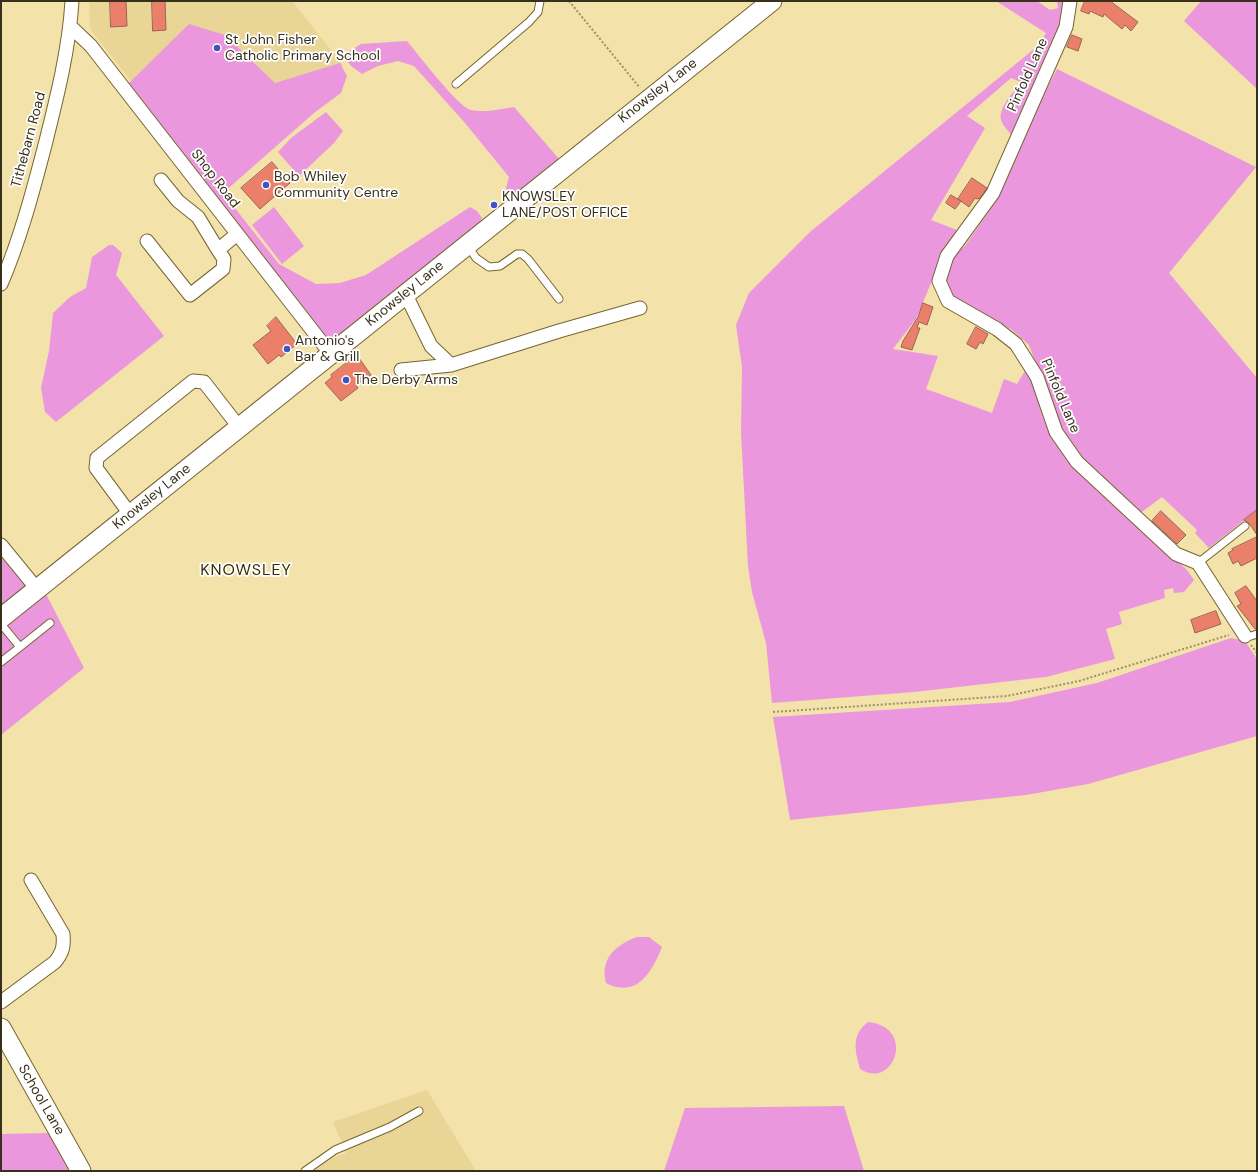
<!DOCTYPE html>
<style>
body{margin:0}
#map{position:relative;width:1258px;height:1172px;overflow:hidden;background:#f3e2aa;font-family:"DM Sans",sans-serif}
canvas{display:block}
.frame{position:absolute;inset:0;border:2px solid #37301a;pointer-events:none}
</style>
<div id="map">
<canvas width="1258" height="1172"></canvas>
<div class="frame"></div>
</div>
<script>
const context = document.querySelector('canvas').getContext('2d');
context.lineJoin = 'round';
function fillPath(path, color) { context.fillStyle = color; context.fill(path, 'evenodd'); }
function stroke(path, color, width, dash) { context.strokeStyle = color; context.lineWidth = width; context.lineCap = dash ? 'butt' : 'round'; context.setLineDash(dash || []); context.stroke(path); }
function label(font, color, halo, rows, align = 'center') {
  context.font = font + ' "DM Sans",sans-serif'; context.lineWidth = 3.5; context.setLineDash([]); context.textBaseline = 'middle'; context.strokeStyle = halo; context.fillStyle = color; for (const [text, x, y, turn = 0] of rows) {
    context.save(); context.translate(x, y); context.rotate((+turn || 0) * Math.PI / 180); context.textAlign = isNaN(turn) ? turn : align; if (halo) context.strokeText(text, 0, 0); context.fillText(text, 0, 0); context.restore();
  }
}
fillPath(new Path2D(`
 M89,1H292L343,65L318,93L131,81L90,29Z
 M427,1090L476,1171H306L319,1162L346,1153L333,1122Z`), '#e9d596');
fillPath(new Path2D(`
 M996,1H1037L1050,10L1058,8L1057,1H1065L1064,27L1014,138C1010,133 1003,126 1001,120C998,107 1015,91 1021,82L1011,78L967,116L985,128L931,220L957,230L942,257L916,319L893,349L938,356L926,389L992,413L1004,379L1017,384L1026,369C1035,384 1037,401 1043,418C1051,440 1067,460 1083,477L1187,570L1194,580L1184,592L1174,593L1173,588L1164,590L1165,598L1119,612L1122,624L1106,629L1115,659L1046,677L914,692L772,703L766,643L752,592L748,566L741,432L742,367L736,325L749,293L810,232L1039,45L1046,33Z
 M1201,1H1257V89L1184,21Z
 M189,24L225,35L275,83L340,63L347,76L341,93L314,113L223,193L279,264L316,284L340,283L366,275L470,207L477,211L482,218L480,224L330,344L127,85Z
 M407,41C418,54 459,108 471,110C485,113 501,109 514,107L560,160L512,200L506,188L509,177L465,123L414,66L398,61L378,66L362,74L351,66L346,60L348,52L361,44Z
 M1057,69L1256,167L1169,273L1257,378V510L1209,548L1195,533L1197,530L1162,497L1139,514L1075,455L1057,423L1029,345L1011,329L948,295L946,273L949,259L965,246L998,198L1029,124Z
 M326,112L343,131L334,143L299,176L278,152L291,138Z
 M274,207L304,246L282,264L252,225Z
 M109,245H113L122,253L116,275L164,336L56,422L45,412L41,388L49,351L53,313L70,297L86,288L92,257Z
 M1,554L27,588L1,609Z
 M45,592L84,668L1,735V629Z
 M1231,638L1245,641L1257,659V736L1088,784L1026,795L790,820L773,717L1010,702L1097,683Z
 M637,937H649L662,947C652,972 637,999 606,983C600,959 615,945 637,937Z
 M868,1022C917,1027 894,1091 860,1069C855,1050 851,1035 868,1022Z
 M844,1106L864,1171H664L685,1108Z
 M50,1133L71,1171H1V1134Z`), '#ea97dd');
const building = new Path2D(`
 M110,1H126L127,26L111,27Z
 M152,1H165L166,30L153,31Z
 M1085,1H1110L1138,22L1131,31L1125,25L1122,29L1104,14L1103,17L1090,11L1089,14L1081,11Z
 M1072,35L1082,39L1078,51L1067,47Z
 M272,162L290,183L260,209L241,188Z
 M972,178L987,188L980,198L977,199L975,198L969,207L958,199Z
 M951,195L961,201L955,209L946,203Z
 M923,303L933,307L927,325L919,322L917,328H920L912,350L901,347L903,341L918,317Z
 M276,317L297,344L281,357L279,355L268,364L253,345L271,331L267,326Z
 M976,327L988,334L983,344L980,342L976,349L967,344Z
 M353,358L355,361L359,358L371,375L356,385L358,388L341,401L325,383L332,377L331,375Z
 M1257,510V535L1249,523L1244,520Z
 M1161,511L1186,535L1177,544L1152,521Z
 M1257,537V558L1241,566L1238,561L1233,564L1228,553L1233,550L1232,549Z
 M1246,586L1257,601V629H1255L1237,606L1241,604L1235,593Z
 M1216,611L1221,624L1195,633L1191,620Z`);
fillPath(building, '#eb806a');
stroke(building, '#9a6357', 1);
const lane = new Path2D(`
 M456,84L529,22L538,12L540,1
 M468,246L476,258L489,267L500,266L517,254H522L528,259L559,299
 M1198,563L1245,526
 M1,624L20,647L1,662
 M1245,636H1251L1257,634
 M20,647L50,623
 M305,1171L335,1150L390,1127L419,1111`);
const street = new Path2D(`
 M1070,1L1066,27L993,193L947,256L939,281L948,301L997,329L1016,344L1037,377L1056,432L1077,462L1176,554L1198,563L1245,636
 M71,27L91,46L330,353
 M161,180L178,201L198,217L218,250
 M147,241L190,295L223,269L224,259L218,250L237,234
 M1,284C20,240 33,191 45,145C57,97 69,50 72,1
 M405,293L431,346L451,365L559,331L640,308
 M401,370L451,365
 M130,514L96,468L97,458L193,381L204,382L239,427
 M1,545L37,589
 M1,1002L55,962C63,952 64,946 63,934L31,880`);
const secondary = new Path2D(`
 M1,618L772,1
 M1,1028L81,1171`);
stroke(lane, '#756530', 9);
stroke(street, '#756530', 15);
stroke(secondary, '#756530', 21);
stroke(new Path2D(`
 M569,1L640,88
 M1251,645L1257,653
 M773,712L1007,696L1079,681L1229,635`), '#9d9168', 2, [2, 2]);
stroke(lane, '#fff', 7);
stroke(street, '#fff', 13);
stroke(secondary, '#fff', 19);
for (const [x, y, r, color] of [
 [217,48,4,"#4351c5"],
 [266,185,4,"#4351c5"],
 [494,205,4,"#4351c5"],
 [287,349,4,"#4351c5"],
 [346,380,4,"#4351c5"]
]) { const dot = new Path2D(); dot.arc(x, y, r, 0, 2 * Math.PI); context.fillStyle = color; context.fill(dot); stroke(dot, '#fff', 1.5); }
label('14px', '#37301a', '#fff', [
 ["St John Fisher",225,40],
 ["Catholic Primary School",225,56],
 ["Bob Whiley",274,177],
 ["Community Centre",274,193],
 ["KNOWSLEY",502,197],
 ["LANE/POST OFFICE",502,213],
 ["Antonio's",295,341],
 ["Bar & Grill",295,357],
 ["The Derby Arms",354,380]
], 'left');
label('14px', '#37301a', '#fff', [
 ["Pinfold Lane",1028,75,-66],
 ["Knowsley Lane",658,91,-38],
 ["Tithebarn Road",29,140,-75],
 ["Shop Road",215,179,52],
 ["Knowsley Lane",405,294,-39],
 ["Pinfold Lane",1060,396,67],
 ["Knowsley Lane",152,497,-39],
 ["School Lane",41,1100,60]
]);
context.letterSpacing = '1px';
label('16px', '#392d03', '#fff', [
 ["KNOWSLEY",246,571]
]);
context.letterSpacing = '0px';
</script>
